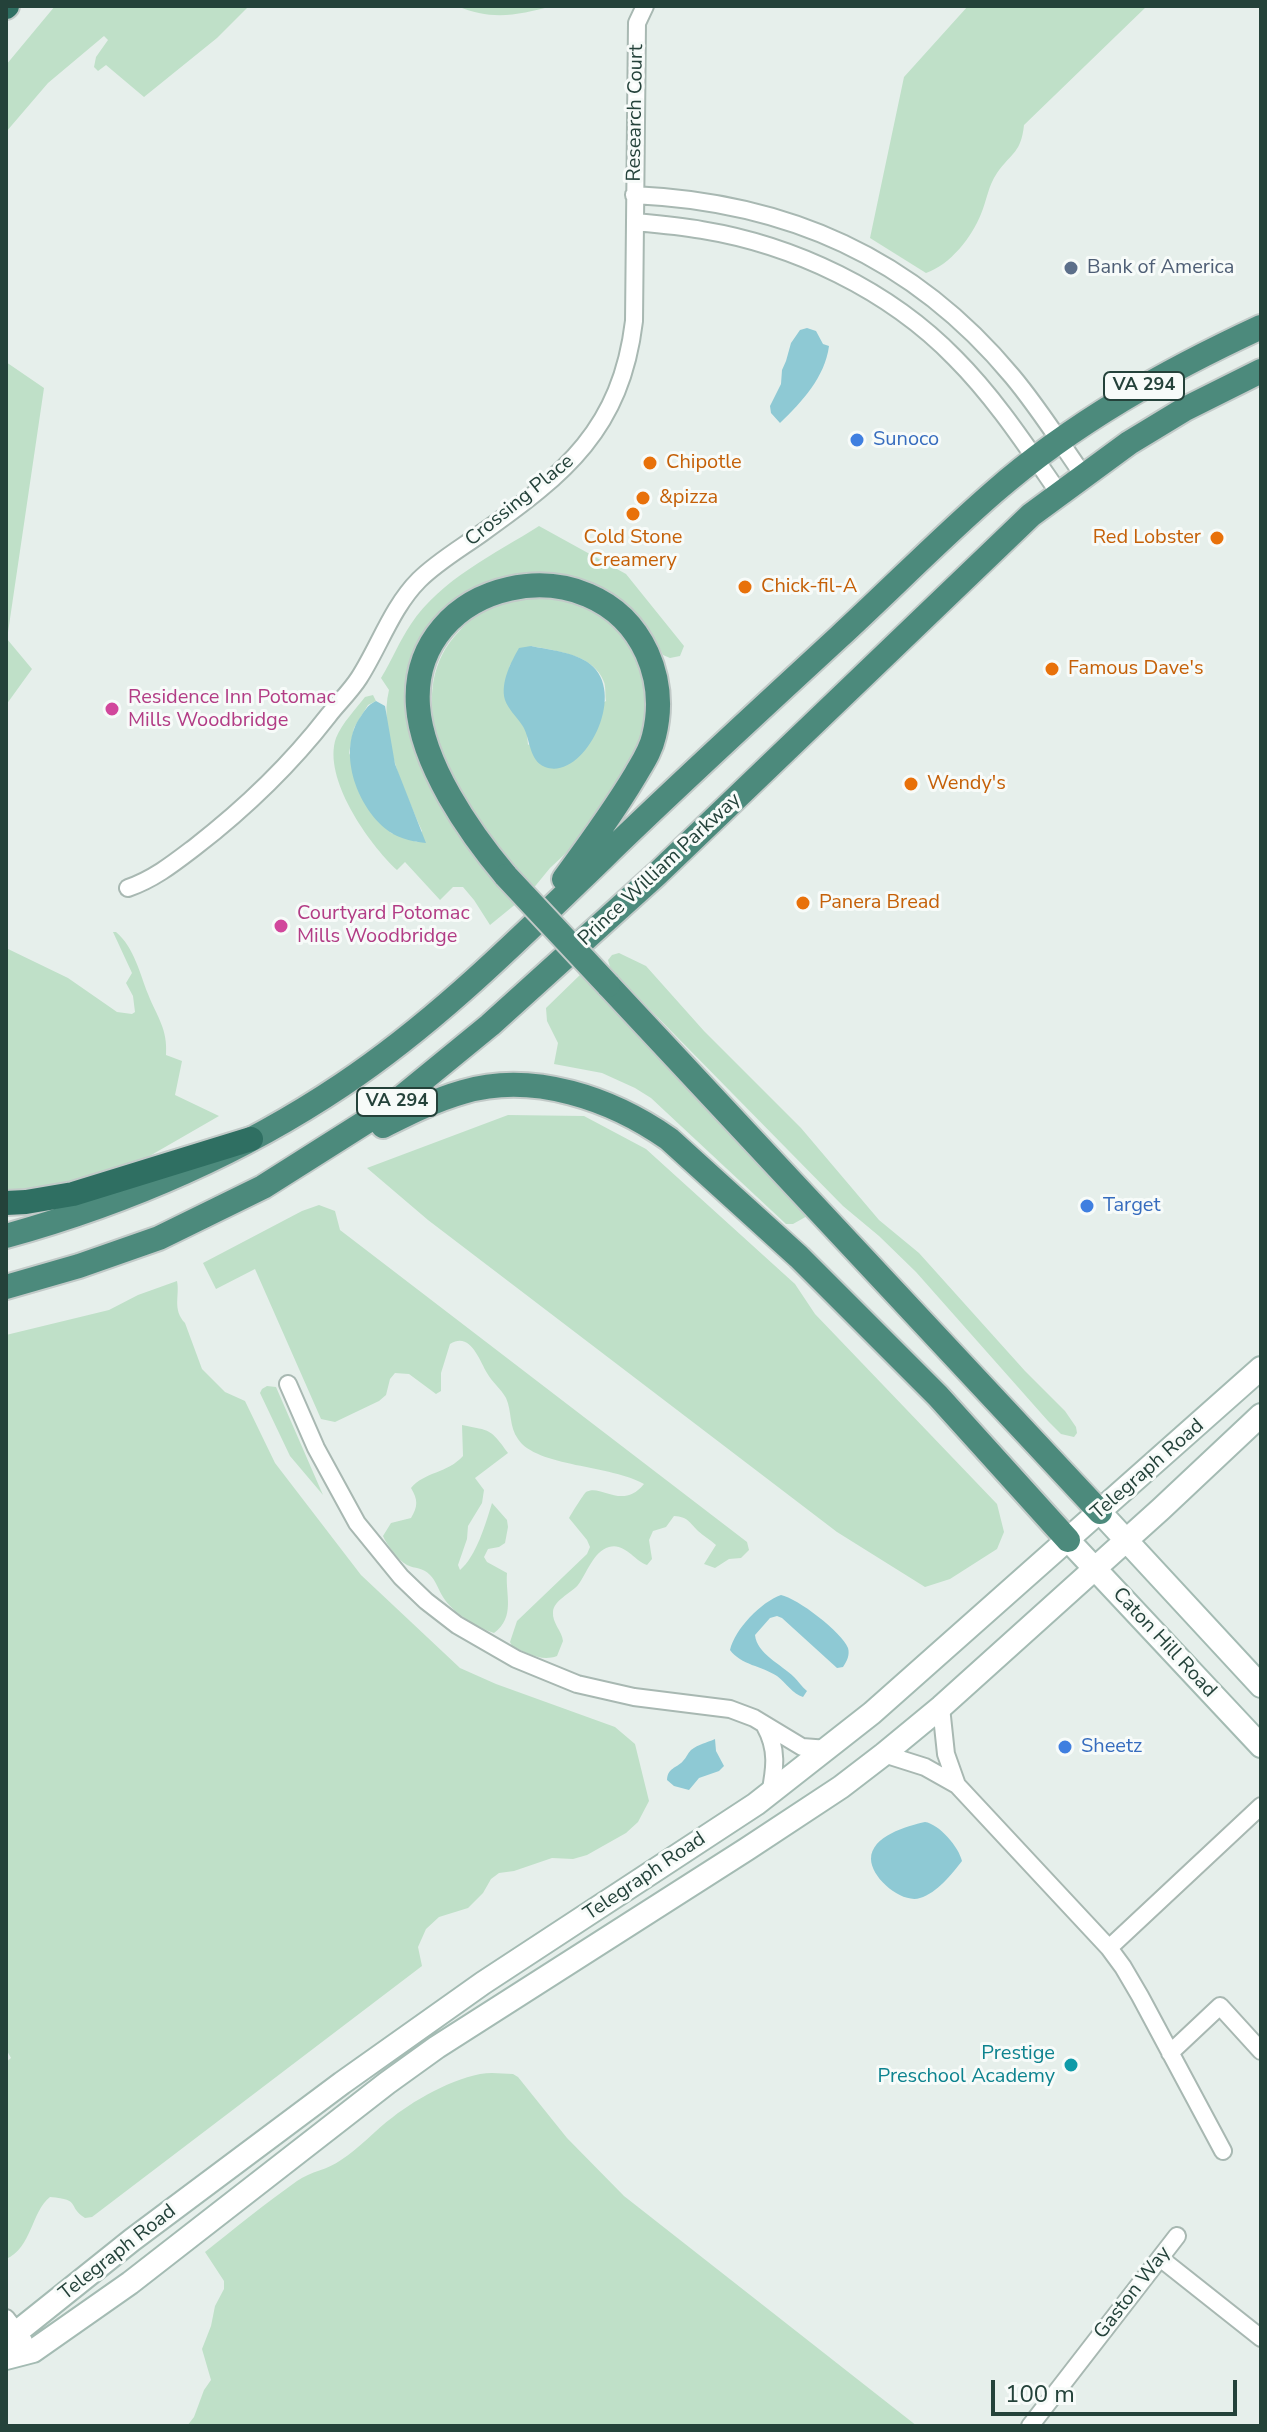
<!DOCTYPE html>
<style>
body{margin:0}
#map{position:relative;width:1267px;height:2432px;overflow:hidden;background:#e6efeb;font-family:"Nunito Sans",sans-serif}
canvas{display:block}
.frame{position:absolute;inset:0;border:8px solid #24423a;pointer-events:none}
.scale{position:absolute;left:991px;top:2380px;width:246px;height:36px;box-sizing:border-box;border:4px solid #24423a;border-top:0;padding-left:10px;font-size:24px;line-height:28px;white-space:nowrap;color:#24423a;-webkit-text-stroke:6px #f7fbf9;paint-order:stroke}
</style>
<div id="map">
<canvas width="1267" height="2432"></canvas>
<div class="frame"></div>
<div class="scale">100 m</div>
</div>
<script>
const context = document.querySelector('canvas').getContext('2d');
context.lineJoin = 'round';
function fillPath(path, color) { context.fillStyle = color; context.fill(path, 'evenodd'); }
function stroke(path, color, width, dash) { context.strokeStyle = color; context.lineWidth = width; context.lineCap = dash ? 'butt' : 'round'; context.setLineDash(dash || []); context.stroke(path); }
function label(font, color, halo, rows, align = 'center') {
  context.font = font + ' "Nunito Sans",sans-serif'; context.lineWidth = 6; context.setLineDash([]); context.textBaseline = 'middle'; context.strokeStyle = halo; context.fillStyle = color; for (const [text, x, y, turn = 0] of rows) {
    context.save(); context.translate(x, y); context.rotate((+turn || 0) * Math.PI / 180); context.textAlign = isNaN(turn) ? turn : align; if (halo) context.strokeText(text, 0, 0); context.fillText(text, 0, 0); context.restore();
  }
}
fillPath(new Path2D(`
 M55,6H249L217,38L144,97L106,65L98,71L94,67L96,57L108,40L104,36L48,83L6,132V65Z
 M457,6H553C518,15 492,21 457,6Z
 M968,6H1147L1024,125C1021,153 1012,152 997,173C988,186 987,200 981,214C972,237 950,265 926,273L870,238L904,77Z
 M6,362L44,388L7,639L32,669L6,705Z
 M539,526L626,574L684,646L680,656L670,658L663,655L651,632L634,611L617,597L589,584L515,578L423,648L434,789L453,826L467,846L517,903L490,925L474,900L463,887H453L440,900L405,862L397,870C369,844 322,778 336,738C342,723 356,709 365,697L373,695L376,701L368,705L354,728L349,753L391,833L417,842L422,831C404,790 378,735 389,690L381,678C392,660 400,640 411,624C441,579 495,554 539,526Z
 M563,596L600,612L632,644L648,682L644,747L591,830L550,868L532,890C518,875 503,860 491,844C451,790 403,697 454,637C468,621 487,602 508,598C525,594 546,597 563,596ZM531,646C555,651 594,654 604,682C606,687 605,696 606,701L528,745L527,733L504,690L510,665Z
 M113,932H116C134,947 140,974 148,994C157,1017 168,1029 166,1055L182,1061L175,1095L219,1116L127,1169L6,1198V948L68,978L117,1012L132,1014L135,1012L133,996L126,983L132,973Z
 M619,953L646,966L704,1031L801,1128L879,1220L919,1253L1025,1371L1065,1411L1076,1427L1077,1433L1074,1437L1061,1434L1048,1421L916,1272L879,1236L843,1206L619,978L610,967L608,960L612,955Z
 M583,972L809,1215L793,1224H786L651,1098L635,1088L602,1073L554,1064L558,1043L547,1021L546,1008Z
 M508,1115L584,1116L646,1149L795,1284L815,1314L997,1504L1004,1532L997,1549L950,1579L925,1587L837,1532L428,1220L367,1168Z
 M319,1205L335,1211L340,1230L747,1542L749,1550L741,1558L729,1559L715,1568L704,1564L716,1545C711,1540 703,1536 698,1531C689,1522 688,1517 674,1516L666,1527L653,1531L649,1540L652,1559L647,1565C635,1561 624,1542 609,1547C593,1552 587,1573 578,1585C570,1594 554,1600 553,1612C552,1623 562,1631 563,1641L557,1656C541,1662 527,1653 512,1646L510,1642L517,1621L587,1554L590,1547L587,1540L569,1518C572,1513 583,1495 586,1492C601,1483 622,1511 644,1484C612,1465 536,1467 518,1439C509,1427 512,1411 506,1398C501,1389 492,1382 487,1373C479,1359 470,1331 450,1344L441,1373V1391L436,1394L409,1374L395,1373L390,1379L386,1395L379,1401L335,1422L321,1419L255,1269L216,1289L203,1263L302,1211Z
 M177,1281C180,1296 172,1309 185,1323L202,1369L225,1392L245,1401L275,1463L361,1575L460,1668L496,1684L615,1727L635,1744L649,1801L638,1822L626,1833L587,1855L573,1859L552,1858L514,1871L499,1873L491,1879L483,1893L468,1908L439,1917L426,1929L418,1947L422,1966L92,2217L85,2218C66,2206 83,2200 50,2197C31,2212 32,2248 6,2259V2062L11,2058L6,2049V1335L109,1310L138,1295Z
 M267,1386L276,1387L323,1495L290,1456L260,1393L262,1389Z
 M462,1425C491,1431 490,1428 508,1453L475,1478L484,1490L482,1503L468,1526L467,1539L458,1565L460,1570C476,1557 486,1523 492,1503L507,1520L508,1527L505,1543L499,1547L488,1549L484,1557L487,1562L507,1573C505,1594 516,1617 494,1633C476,1627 453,1613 443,1597C438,1589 436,1581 430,1575C423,1567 415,1569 407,1565C398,1560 387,1545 383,1536L391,1523L411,1518C418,1506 418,1500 411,1488C424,1472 448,1473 463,1456Z
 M492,2073L513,2074L518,2077L567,2138L624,2196L917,2426H187L194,2417L204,2390L211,2380L202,2349L211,2326L215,2306L224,2289V2281L205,2252C235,2228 266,2203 297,2181C311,2171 328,2170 341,2160C360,2148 375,2130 393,2117C417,2098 462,2073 492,2073Z`), '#bfe0c8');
fillPath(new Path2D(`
 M807,328L816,331L823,344L829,346C825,377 802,402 780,423L771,413L770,406L781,384L782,370L786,361L791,343L800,330Z
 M531,646C549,650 575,652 590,664C629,694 583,782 545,767C528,760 531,738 522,725C517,717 508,709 505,700C500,683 511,662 519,648Z
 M376,701L385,706L395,764L426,843C415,842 400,839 390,832C358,810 337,754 359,719C364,712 367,705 376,701Z
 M781,1595C797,1598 842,1632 848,1648C850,1655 847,1661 843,1667L837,1668L782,1618L777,1616L770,1618L755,1635C757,1654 781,1664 794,1677C798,1681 802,1687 807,1691L803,1697C793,1694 786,1683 777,1676C762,1666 741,1665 730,1650C735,1629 761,1602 781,1595Z
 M715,1739L716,1751L724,1766L719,1771L699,1778L689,1790L674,1786L667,1780C668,1767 676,1769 683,1761C686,1758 688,1753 691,1750C699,1744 706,1743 715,1739Z
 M925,1822C939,1824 959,1847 962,1861C952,1874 937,1893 920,1898C902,1904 871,1878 871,1859C871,1836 907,1826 925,1822Z`), '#8ec9d4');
const minor = new Path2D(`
 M634,195C787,202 913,257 1012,376C1038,407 1060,442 1083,475
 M635,222C657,224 680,226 702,230C794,245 889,290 955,358C995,398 1027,447 1059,493
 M128,888C154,879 174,863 195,847C244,809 290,765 328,716C338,703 350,692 359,678C379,647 392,607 419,580C437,562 461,548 482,533C565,474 621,429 634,321L637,23L645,6
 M288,1384L316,1448L357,1523L401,1577L426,1601L457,1625L516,1659L577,1684L634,1697L730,1709L754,1718L802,1747L828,1749
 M941,1707L946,1754L957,1785
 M765,1726C778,1749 775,1769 770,1794
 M884,1754L925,1767L957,1785L1109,1948L1123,1967L1140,1996L1223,2151
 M1109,1948L1261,1806
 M1170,2053L1220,2006L1261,2051
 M1160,2258L1261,2338
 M6,2318L24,2341
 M1030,2426L1177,2236`);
const secondary = new Path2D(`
 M1100,1512L1261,1686
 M1068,1540L1261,1746
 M6,2354L17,2332L132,2240L342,2083L483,1983L756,1804L872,1713L1261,1368
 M6,2358L33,2351L130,2283L387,2083L437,2047L747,1849L841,1787L884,1754L941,1707L1161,1509L1261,1415`);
const trunk = new Path2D(`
 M506,876C469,832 422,764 418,706C409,578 595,539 647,653C659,680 661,708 654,736C651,750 643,762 636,774C614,811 589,845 564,879
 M608,985L1100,1512
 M383,1126C409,1113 435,1100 463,1092C533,1071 612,1099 669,1139L799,1257L938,1396L1068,1540
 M6,1236C125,1203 239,1154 342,1085C438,1021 520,938 603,858C680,783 760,710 839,637C891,589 941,538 994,492C1073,423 1166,371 1261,327
 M6,1287L79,1266L159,1238L263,1187L391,1106L490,1025L657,874L1031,515L1129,443L1185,409L1261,371`);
const motorway = new Path2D(`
 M6,7L7,6
 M6,1203L26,1202L73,1194L251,1139`);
stroke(minor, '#a8b8b2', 20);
stroke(secondary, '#a4bbb3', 26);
stroke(trunk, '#c2cac8', 28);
stroke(motorway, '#c2cac8', 28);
stroke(minor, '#fff', 16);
stroke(secondary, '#fff', 22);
stroke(trunk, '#4c8a7c', 24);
stroke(motorway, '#2f6f62', 24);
const trunkBridge = new Path2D(`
 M506,876L608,985`);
stroke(trunkBridge, '#c2cac8', 28, []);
stroke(trunkBridge, '#4c8a7c', 24);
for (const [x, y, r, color] of [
 [1071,268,8,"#5c6f8a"],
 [857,440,8,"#3f7fe0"],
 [650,463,8,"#e8710a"],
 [643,498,8,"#e8710a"],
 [633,514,8,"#e8710a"],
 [1217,538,8,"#e8710a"],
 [745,587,8,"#e8710a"],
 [1052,669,8,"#e8710a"],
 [112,709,8,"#d1479c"],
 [911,784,8,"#e8710a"],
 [803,903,8,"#e8710a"],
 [281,926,8,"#d1479c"],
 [1087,1206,8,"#3f7fe0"],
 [1065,1747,8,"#3f7fe0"],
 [1071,2065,8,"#0f9aa8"]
]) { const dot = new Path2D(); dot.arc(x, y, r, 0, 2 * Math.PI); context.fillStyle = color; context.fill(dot); stroke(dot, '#f7fbf9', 3); }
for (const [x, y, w] of [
 [1144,386,80],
 [397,1102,80]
]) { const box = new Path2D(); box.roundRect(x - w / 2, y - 14, w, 28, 6); context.fillStyle = '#f7fbf9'; context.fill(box); stroke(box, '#24423a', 2); }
label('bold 18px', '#24423a', null, [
 ["VA 294",1144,386],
 ["VA 294",397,1102]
]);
label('20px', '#24423a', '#f7fbf9', [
 ["Research Court",636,113,-89],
 ["Crossing Place",520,501,-39],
 ["Prince William Parkway",660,870,-43],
 ["Telegraph Road",1148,1470,-41],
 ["Caton Hill Road",1164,1643,47],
 ["Telegraph Road",645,1877,-34],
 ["Telegraph Road",118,2253,-38],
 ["Gaston Way",1133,2293,-52]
]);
label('20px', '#4e5e75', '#f7fbf9', [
 ["Bank of America",1087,268]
], 'left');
label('20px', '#366cbe', '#f7fbf9', [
 ["Sunoco",873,440],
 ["Target",1103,1206],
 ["Sheetz",1081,1747]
], 'left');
label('20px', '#c56008', '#f7fbf9', [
 ["Chipotle",666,463],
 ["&pizza",659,498],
 ["Cold Stone",633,538,"center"],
 ["Creamery",633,561,"center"],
 ["Red Lobster",1201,538,"right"],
 ["Chick-fil-A",761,587],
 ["Famous Dave's",1068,669],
 ["Wendy's",927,784],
 ["Panera Bread",819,903]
], 'left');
label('20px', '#b23c85', '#f7fbf9', [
 ["Residence Inn Potomac",128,698],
 ["Mills Woodbridge",128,721],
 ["Courtyard Potomac",297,914],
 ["Mills Woodbridge",297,937]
], 'left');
label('20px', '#0d838f', '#f7fbf9', [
 ["Prestige",1055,2054],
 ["Preschool Academy",1055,2077]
], 'right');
</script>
